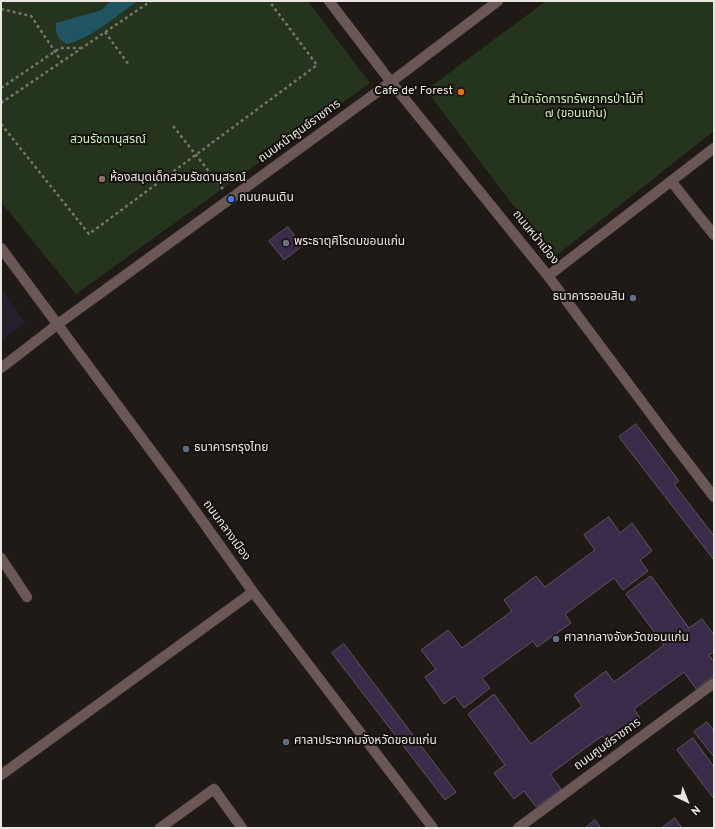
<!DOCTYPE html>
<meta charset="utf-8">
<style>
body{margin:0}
#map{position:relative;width:715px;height:829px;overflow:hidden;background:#1f1a15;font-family:Overpass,sans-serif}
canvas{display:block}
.frame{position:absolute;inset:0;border:2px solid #eae7e3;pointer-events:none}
.north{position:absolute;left:667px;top:781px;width:40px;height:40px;-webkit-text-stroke:3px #16110c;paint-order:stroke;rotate:137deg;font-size:11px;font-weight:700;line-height:16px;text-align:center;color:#eae7e3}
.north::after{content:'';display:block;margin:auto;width:14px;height:18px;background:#eae7e3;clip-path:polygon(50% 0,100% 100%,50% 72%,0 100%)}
</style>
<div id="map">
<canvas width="715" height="829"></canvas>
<div class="frame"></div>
<div class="north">N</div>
</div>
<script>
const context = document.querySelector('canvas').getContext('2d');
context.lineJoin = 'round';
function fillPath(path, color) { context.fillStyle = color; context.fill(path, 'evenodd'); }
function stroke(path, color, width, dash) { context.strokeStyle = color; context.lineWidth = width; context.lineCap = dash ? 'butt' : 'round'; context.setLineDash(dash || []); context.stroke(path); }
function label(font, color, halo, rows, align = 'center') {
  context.font = font + ' Overpass,"Noto Sans Thai",sans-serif'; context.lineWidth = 4; context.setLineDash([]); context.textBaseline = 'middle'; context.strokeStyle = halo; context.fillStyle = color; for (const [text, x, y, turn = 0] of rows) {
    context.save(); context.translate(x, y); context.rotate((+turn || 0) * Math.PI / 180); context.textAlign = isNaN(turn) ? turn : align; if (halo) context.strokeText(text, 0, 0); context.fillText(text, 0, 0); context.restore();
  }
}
fillPath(new Path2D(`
 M1,288L26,323L1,341Z`), '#261e2e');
fillPath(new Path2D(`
 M1,1H110L101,10L56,23L94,32L138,1H308L370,83L76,294L1,202Z
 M546,1H714V131L553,258L426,90Z`), '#24341d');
fillPath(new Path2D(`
 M110,1H138C116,16 92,38 67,44C56,38 56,34 56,23L101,10Z`), '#1f5460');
const building = new Path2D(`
 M288,227L302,246L284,260L269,241Z
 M636,424L679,481L674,484L714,536V560L619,437Z
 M609,517L620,533L632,523L652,551L640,560L648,571L623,590L614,578L565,614L571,623L537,647L533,641L482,678L490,688L464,708L455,696L444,704L425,677L436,669L421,650L448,630L462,648L512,611L504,600L536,576L545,587L595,550L584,535Z
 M651,576L689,628L702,619L714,635V652L709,655L714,662V675L696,689L684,672L634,709L640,718L607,742L602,736L550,774L561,789L536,807L524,791L514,799L494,773L505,765L468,714L494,694L531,744L582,706L574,695L606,671L614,682L664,645L626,594Z
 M344,644L456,792L445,800L332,653Z
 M707,722L714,731V757L694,732Z
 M693,738L714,767V799L677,750Z
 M675,818L682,828H662Z
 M595,820L601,828H585Z`);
fillPath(building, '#3b2b4b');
stroke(building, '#5a575e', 1);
const minor = new Path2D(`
 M329,1L391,82L548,276L668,437L714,497
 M671,181L714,235
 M1,248L181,491L253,592L433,828
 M548,276L714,148
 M1,368L58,324L391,82L498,1
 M1,558L27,597
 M1,775L253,592
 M160,828L214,789L242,828
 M518,828L714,683`);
stroke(minor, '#3b3732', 11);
stroke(new Path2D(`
 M1,9L31,16L62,62
 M105,32L129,65
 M1,88L60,48H82
 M1,103L151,1
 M1,124L89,234L317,65L269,1
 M173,126L223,189`), '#77736f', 2.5, [3, 3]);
stroke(minor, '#6b5756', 10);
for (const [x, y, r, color] of [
 [461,92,4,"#e8710a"],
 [102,179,4,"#8d6e63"],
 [231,199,4,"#3f7fe0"],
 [286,243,4,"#6b7280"],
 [633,298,4,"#5c6f8a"],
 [186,449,4,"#5c6f8a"],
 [556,639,4,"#5c6f8a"],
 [286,742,4,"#5c6f8a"]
]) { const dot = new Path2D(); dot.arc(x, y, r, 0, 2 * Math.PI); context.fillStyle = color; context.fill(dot); stroke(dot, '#16110c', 1.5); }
label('12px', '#eae7e3', '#16110c', [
 ["Cafe de' Forest",453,92,"right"],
 ["ห้องสมุดเด็กสวนรัชดานุสรณ์",110,179],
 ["ถนนคนเดิน",239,199],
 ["พระธาตุศิโรดมขอนแก่น",294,243],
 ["ธนาคารออมสิน",625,298,"right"],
 ["ธนาคารกรุงไทย",194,449],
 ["ศาลากลางจังหวัดขอนแก่น",564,639],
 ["ศาลาประชาคมจังหวัดขอนแก่น",294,742]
], 'left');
label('12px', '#c9f2b8', '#16110c', [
 ["สำนักจัดการทรัพยากรป่าไม้ที่",576,101],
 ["๗ (ขอนแก่น)",576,115],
 ["สวนรัชดานุสรณ์",108,141]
]);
label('12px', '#eae7e3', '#16110c', [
 ["ถนนหน้าศูนย์ราชการ",300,132,-36],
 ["ถนนหน้าเมือง",535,238,51],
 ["ถนนกลางเมือง",226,531,54],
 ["ถนนศูนย์ราชการ",608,745,-36]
]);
</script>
